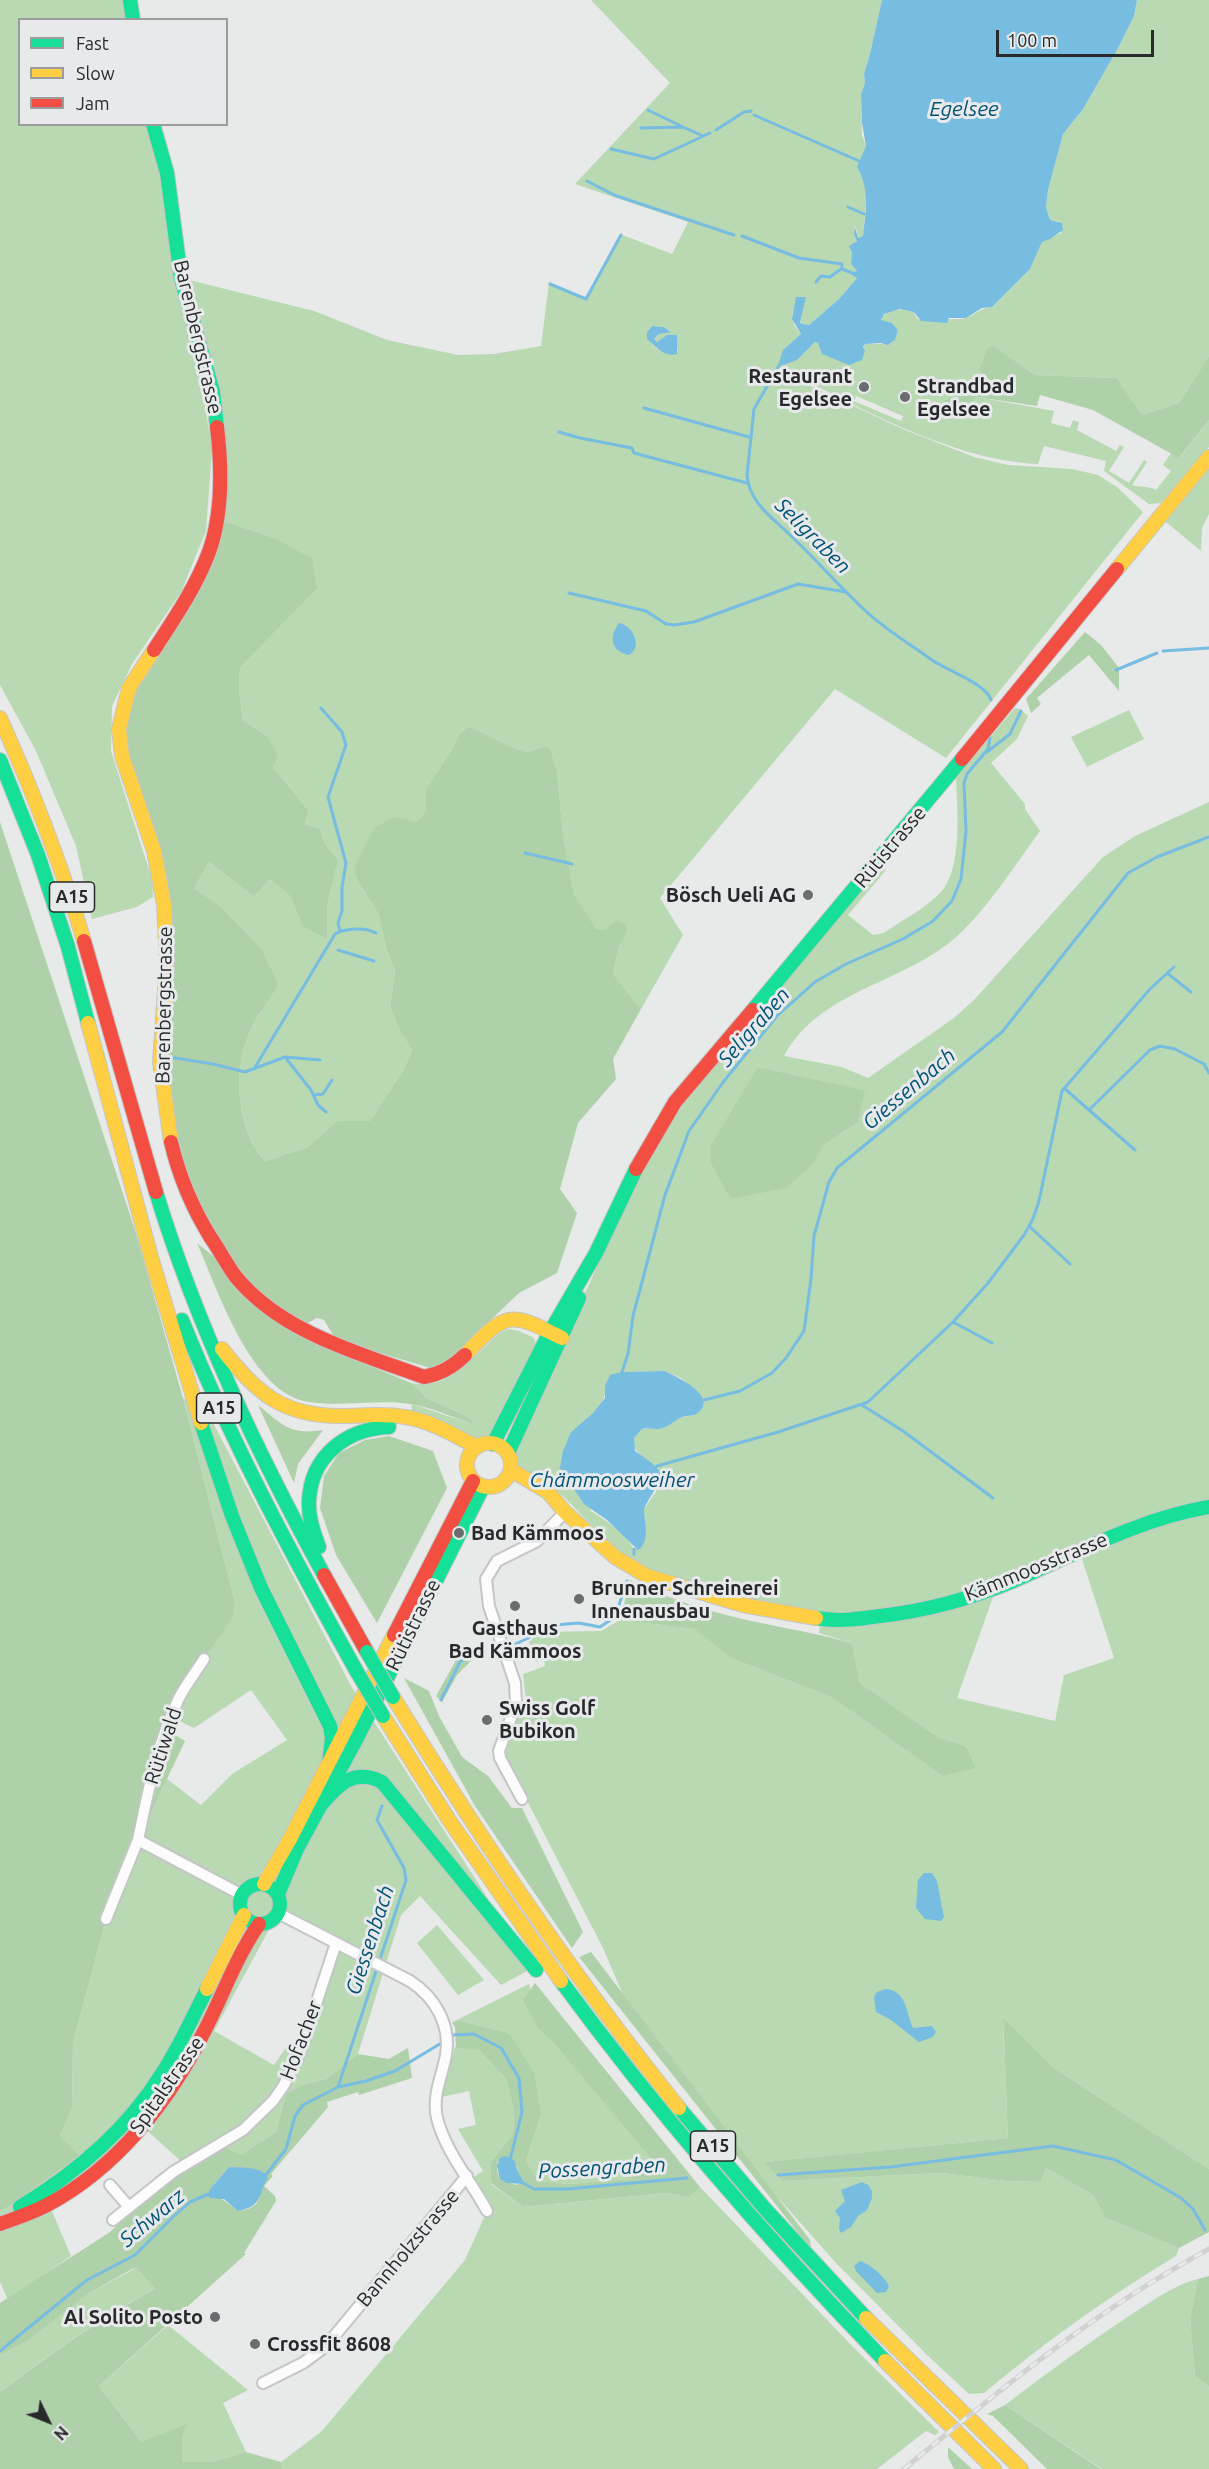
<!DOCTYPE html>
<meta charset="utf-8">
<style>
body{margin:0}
#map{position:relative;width:1209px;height:2469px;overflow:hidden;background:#e8e9e9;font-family:Ubuntu,sans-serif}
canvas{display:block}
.legend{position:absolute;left:18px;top:18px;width:210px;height:108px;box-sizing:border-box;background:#e7e9ea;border:2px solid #9b9c9d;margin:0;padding:8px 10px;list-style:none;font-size:18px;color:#28292a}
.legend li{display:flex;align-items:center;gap:12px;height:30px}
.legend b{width:30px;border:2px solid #9b9c9d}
.north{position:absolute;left:18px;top:2391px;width:60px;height:60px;-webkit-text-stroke:4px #e7e9ea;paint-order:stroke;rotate:133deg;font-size:16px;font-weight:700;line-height:24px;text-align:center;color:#28292a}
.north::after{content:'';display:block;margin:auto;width:21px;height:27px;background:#28292a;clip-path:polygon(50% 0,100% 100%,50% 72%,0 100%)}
.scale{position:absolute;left:996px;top:30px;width:158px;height:27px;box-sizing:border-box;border:3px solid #28292a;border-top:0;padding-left:8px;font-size:18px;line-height:21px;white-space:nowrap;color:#28292a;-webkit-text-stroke:4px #e7e9ea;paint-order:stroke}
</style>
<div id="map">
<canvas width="1209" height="2469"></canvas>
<ul class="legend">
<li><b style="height:8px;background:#16e098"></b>Fast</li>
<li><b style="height:8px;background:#ffcf43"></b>Slow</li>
<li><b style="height:8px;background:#f24e42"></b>Jam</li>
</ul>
<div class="north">N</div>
<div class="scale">100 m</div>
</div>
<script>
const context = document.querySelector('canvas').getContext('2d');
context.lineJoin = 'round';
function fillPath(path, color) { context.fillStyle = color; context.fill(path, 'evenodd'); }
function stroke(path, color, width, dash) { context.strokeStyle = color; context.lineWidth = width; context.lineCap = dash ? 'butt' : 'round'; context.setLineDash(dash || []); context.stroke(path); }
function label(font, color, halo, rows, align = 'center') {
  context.font = font + ' Ubuntu,sans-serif'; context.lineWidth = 6; context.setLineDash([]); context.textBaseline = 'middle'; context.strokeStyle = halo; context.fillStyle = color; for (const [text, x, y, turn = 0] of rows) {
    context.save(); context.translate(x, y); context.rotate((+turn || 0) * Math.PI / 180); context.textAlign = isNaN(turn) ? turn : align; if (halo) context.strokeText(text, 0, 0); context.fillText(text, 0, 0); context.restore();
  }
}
fillPath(new Path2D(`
 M0,0H125L128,19L20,20V124L148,125L155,147L176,283L198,365L212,448L206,531L181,592L132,664L112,706L111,751L152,879L153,897L137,907L92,919L76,846L36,751L0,685Z
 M591,0H882L870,54L864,74L865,83L861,94L862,135L866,146L859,164L867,191L863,236L858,238L856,227L854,228L857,240L850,249L852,253L851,264L857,271V278L839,299L809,325L802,324L800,320L792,313L794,325L801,334L783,350L797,360L815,342L863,349L865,344H890L895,340L898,330L892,323L882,321L881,318C890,307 902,309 914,312L917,319C930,318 956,321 966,318C976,314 981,308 992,307L1030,269L1042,242L1061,233L1060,222L1050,220L1046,207L1048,190L1063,134L1083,109L1117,50L1134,16L1137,0H1209V356L1179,403L1142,415L1117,378L1035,375L993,345L986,382L943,401L949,422L977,397L1054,411L1051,423L1070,428L1073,420L1079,422L1077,430L1116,451L1120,445L1124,447L1109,471L1129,483L1144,460L1147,462L1132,485C1140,488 1147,485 1156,490L1171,471L1163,465L1171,453L1179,457L1181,456L1209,420V447L1161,503L1149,504L1104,471L1106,461L1044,446L1038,464C950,460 857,406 779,367L776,370L905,430L974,457L1008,465L1072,469L1098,475L1117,487L1143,512L946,758L835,689L660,898L683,935L641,1009L613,974L619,947L627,933L596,930L574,894L563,834L557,772L551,750L547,746L527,752L509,746L469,726L459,735L451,751L426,789V811L417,823L395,817L359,883L378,913L387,951L395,971L390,1007L400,1031L412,1050L403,1071L370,1121H337L308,1147L265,1161C237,1131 232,1068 250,1032C258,1015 269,1000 279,984L261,948L219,905L194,888L209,862L254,897L270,879L291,897L302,926L327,938V907L338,859L325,844L320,829L305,824L309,811L273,767L267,736L243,720L239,690L240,668L317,589L277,539L217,519L220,451L181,278L314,311L387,340L458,355L494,354L541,346L549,282L586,298L620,234L672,254L688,222L575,184L670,83ZM652,326L664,327L671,331L659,334L654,340L658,342L667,335L677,338L676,346L678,351L668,354L657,349L647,338L648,330ZM856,396L903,416L901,421L854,401Z
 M1209,457V514L1202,528L1201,551L1160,517Z
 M1015,708L1020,709L1028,716L1017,739L991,763L1025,804V809L1040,831C1015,865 986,911 955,938C902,984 820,990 784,1056L842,1067L868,1078L954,1018L974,1000L1103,857L1135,836L1209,802V1501L990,1584L898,1609L832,1615L780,1609L674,1580L637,1564L611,1545L562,1495L519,1468L513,1454L617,1222L657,1142L679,1106L878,871L882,869L886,870L848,915L873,935L884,933C902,920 927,908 941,892C963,867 957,809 956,777ZM758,1067L864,1090L858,1122L823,1146L730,1199L711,1164ZM664,1371L681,1378L704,1400L694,1415L683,1417L658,1429H642L634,1438L633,1447L641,1455L657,1490L644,1509L645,1539L634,1549C624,1532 607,1521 591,1511L571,1432C585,1420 608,1406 605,1386L622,1372Z
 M1129,710L1144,739L1087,767L1071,737Z
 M510,1329L519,1331L534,1338L536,1345L488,1438L475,1440L411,1411L412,1404L472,1424V1419L427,1398L411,1383C445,1390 464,1366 487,1345C494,1338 500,1331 510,1329Z
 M183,1398L210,1417L351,1686L485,1894L527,1971L501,1985L420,1896L401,1915L358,2054L326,2079L302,2085L286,2094L276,2132L240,2155L184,2164L142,2126L49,2204L71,2256L8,2300L0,2282V2211L10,2206L78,2155L60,2136L72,2108L73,2043L106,1919L138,1840L167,1779L201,1805L232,1774L287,1740L251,1690L194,1728L171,1717L204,1659L232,1617L235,1602ZM278,1913L336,1943L299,2052L287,2046L274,2065L214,2031Z
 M1209,1507V2169L1054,2068L1003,2019L1004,2053L1007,2061L1005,2065L1008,2138L766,2162L782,2181L942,2173L1005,2181L1041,2182L1046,2168L1093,2195L1105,2218L1179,2248L1176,2256C1108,2297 1045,2342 984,2393L969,2394L926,2354L836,2263L773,2192L629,2009L603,1948L503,1754L515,1720L527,1709L523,1674L545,1666L544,1659L536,1662L529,1642L541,1632L601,1631L620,1620L696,1629L731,1658L833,1698L942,1776L963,1745L938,1737L860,1683L852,1643L819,1633L821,1619L870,1618L1045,1567ZM1082,1559L1114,1658L1064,1675L1055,1721L957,1698L993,1597Z
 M437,1925L484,1980L458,1995L417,1943Z
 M529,1984L530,1987V1998L667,2176L568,2184L539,2181L526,2161L541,2115L509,2033L457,2020Z
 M455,2047L479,2050L506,2079L514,2111L513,2134L491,2162V2184L523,2207L666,2193L689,2197L700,2187L852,2346L939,2432L935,2435L926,2431L877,2469H282L281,2462L322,2431L465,2260L487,2211L469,2180L483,2171L458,2129L476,2125L469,2091L442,2097Z
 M136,2268L155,2289C100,2317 50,2355 0,2392V2355L26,2342L91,2292Z
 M1198,2279L1190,2319L1195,2376L1209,2387V2469H1102L1005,2405C1045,2374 1087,2344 1129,2316C1151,2302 1173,2285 1198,2279Z
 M168,2325L248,2390L223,2403L246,2452L213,2462H182V2438L186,2425L143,2443L99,2386Z`), '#b8d9b2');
fillPath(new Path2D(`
 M993,345L1035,375L1117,378L1142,415L1179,403L1209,356V420L1179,458L1093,410L1040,395L1037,406L977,397L949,422L943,401L986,382L988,378L979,370L987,349Z
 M217,519L277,539L312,559L317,589L240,668L239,690L243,720L267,736L278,755L273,767L309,811L305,824L320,829L325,844L338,859L327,907V939L302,926L291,897L270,879L254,897L209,862L194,888L219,905L261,948L279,984C270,1000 257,1015 250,1032C232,1068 237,1132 265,1161L308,1147L337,1121H370L403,1071L412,1050L400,1031L390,1007L395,971L387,951L378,913L359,883L354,868L374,828L395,817L417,822L426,811V789L451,751L459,735L469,726L509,746L527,752L547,746L551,750L557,772L563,834L574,894L596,929L605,930L617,920L626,924L627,933L619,947L613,974L641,1009L613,1059L616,1079L578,1123L560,1189L577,1213L557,1273L519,1293L447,1362L434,1369L336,1340L324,1320L317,1318L304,1325L251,1285L194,1208L166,1117L167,962L141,810L121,714L185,602Z
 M1085,632L1101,645L1119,668V691L1089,655L1037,698L1041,704L1031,713L1026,699Z
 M0,822L136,1233L183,1398L235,1602L233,1617L204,1659L167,1730L185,1741L138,1840L106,1919L73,2043L72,2108L60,2136L79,2155L10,2206L0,2211Z
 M758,1067L865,1090L858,1122L823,1146L811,1166L786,1188L730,1199L711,1164L710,1147Z
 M197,1243L327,1348L411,1383L427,1398L472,1419V1424C452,1417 431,1407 410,1404C377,1399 343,1407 309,1402C251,1394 218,1290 197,1243Z
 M258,1405C283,1425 289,1435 323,1430L298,1464L294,1483Z
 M389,1436L433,1451L447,1488L377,1623L336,1555L320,1508L324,1476L339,1453L365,1440Z
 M630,1580C672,1601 720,1615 766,1624C795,1630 823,1635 852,1643L860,1683L938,1737L963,1745L968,1750L975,1768L942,1776L833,1698L731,1658L695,1629L620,1620Z
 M468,1645L476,1656L457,1675L442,1702L436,1696L464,1646Z
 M404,1678L429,1691L439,1716L462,1757L488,1776L512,1808H522L583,1932L572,1948L475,1806Z
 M591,1952L810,2240L811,2249L579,1957Z
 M535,1983L700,2187L689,2197L666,2193L523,2207L491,2183V2162L513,2134L514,2111L506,2079L479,2050L456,2048L455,2027L452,2023L457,2020L509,2033L534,2073L541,2115L526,2161L539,2181L568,2184L631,2179L649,2167L650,2157L554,2043L538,2028L523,2000ZM498,2161L517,2166L519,2175L524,2181L516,2185L500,2179L497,2170Z
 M1003,2018L1054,2068L1209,2169V2232L1179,2248L1105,2218L1093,2195L1046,2168L1041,2182L1005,2181L942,2173L782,2181L765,2162L1008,2138Z
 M408,2048L412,2078L359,2095L358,2092L327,2102L328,2107L271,2174L273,2176L264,2186L275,2196L276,2201L244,2253L246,2254L99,2386L142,2442L187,2424L182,2438V2462H213L246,2452L281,2462L282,2469H0V2392C50,2355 100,2318 155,2289L136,2268L132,2269L91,2292L26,2342L0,2355V2303L110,2232L184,2164L219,2145L240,2155L276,2132L286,2094L302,2085L326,2079L358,2054L389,2059ZM229,2167L258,2170L267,2180C254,2196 267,2206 239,2211L209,2190Z
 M1209,2276V2387L1195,2376L1190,2319L1198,2279Z
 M1005,2405L1101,2469H1102H1047L993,2416L987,2414Z
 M948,2447L972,2469H954L948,2457Z`), '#afd1a9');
fillPath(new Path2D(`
 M882,0H1137L1134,16L1117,50L1083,109L1063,134L1048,190L1046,207L1050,220L1062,223L1063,230L1050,239L1042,242L1030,269L992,307L982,308L966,318H949L947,323L921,321L914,312L899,309L884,314L881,320L892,323L898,330L895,340L888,345L881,343L865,344L863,347L865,351L862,360L849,365L822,354L818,343L815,342L797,360L783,365L779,363L783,350L801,334L792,319L796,297H806L800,322L802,324L809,325L839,299L857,278L852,275L853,272L857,271L851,264L852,253L849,246L857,241L854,234L855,227L858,238L863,236C866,210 870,189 857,167L866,146L862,123L861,94L865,83L864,74L870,54Z
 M652,326L664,327L671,332L659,334L654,339L657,342L667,335H677V354C664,358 656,346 647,339V332Z
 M619,623C632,625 644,646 629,655C610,651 609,637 619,623Z
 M664,1371C676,1376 716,1395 700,1411C695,1417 688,1415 682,1417C674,1421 666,1429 656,1429C651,1429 647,1428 642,1429L634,1438L635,1451C674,1477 661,1475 644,1509C644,1523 651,1541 638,1550L607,1520L584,1504L560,1468L563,1451L571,1432L593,1413L605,1398V1386L610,1375L622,1372Z
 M924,1873H932L937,1881L944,1917L941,1921L925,1919L916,1908L918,1880Z
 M886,1989C907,1991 906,2013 913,2028L932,2026L936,2032L933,2037L919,2042L891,2020L876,2012L874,1997L877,1992Z
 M506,2156L514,2160L519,2174L525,2183L523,2184L507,2183L500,2179L497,2166L500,2158Z
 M229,2167C241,2168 263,2166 268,2178C257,2195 264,2206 238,2211L224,2199L209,2198V2190Z
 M862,2182L868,2185L872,2191V2198L867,2210L858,2216L851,2227L841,2233L839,2229L840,2218L835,2211L845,2201L841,2190Z
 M860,2261C870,2264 885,2277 889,2286L886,2292L877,2293L856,2271L854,2266Z`), '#77bce1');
stroke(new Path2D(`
 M648,110L681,126
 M754,115L859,161
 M641,128L683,127L703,136
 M716,130L744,112L751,111
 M611,149L654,159L710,133
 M587,181L614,195L734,235
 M848,207L864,214
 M742,236L799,258L842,264V269L852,273
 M816,282L821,276L830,277L841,269
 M550,284L586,299L621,235
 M780,364L754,409L747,475C749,503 773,518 791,536C818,561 841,589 869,614C888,631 911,645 932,660C946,670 987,684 991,700
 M644,408L749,437
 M559,432L580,438L632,448L634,453L747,483
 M569,593L646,611L666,624L674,625L694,622L798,584L846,592
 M1163,651L1209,648
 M1116,670L1157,653
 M321,708L342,732L346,745L328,797L346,863L342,887V911L338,923L340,931
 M987,752L1010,734L1021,711
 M525,853L572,864
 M338,950L374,961
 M1167,973L1191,992
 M169,1057L213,1064L245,1072L285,1057L320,1060
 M285,1057L311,1090L318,1105L326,1112
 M254,1069L335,934C345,928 366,927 376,933
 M1064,1088L1089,1110L1150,1050L1160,1046L1175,1049L1204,1064L1209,1073
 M314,1095L323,1094L332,1080
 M1089,1110L1135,1150
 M1029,1226L1070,1264
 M953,1322L992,1343
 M622,1372L628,1354L633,1316L665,1195L689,1131L724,1081L777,1016L815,982L846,964L903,939L933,921L952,901L961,879L966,831L964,783L967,774L988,749L990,738
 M704,1400L740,1391L772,1373L786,1358L804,1331L811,1279L814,1236L829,1182L837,1168L1002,1032L1128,873L1157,857L1209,837
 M862,1405L903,1431L993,1498
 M657,1466L778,1432L868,1402L953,1322L988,1283L1024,1235L1033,1219L1039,1201L1062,1091L1150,989L1174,967
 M634,1554V1549
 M511,1646L535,1635L543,1626L579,1623L600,1627L615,1617L627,1581
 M441,1700L460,1662L470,1652
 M448,2039L453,2035L474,2034L501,2048L519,2078L522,2112L510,2160
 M338,2087L406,1880L404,1868L377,1820L382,1806
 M778,2175L890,2167L1053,2146L1116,2160L1181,2198L1193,2209L1205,2230
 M265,2176L286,2149L295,2116L303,2105L338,2087L366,2081L395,2071L443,2042
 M523,2183L534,2189H567L687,2178
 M0,2351L87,2280L135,2255L173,2217L190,2202L211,2193`), '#77bce1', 3);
const street = new Path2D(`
 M204,1659C196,1672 186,1684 179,1698C157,1743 148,1792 138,1840L242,1895
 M522,1799L500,1758L499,1751L516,1704L515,1683L489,1606L486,1579L497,1561L537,1541L565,1512
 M278,1913L410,1981C435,1997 451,2025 446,2055C442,2077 432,2095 437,2118C445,2151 471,2181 487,2211
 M106,1919L138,1840
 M110,2185L129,2207
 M113,2220L173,2172L243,2130L273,2101L284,2085L300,2053L336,1943
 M263,2383L303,2363L326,2346L467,2176`);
const fast = new Path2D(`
 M130,0L133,20
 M153,124L167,173L181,278L213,392L217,427
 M0,760L38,855L68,947L88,1023
 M753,1010L962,759
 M156,1192C197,1326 257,1452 324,1575
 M182,1320C231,1442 293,1557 357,1672
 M201,1423L232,1516L261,1588L330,1726L332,1738L329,1763
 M493,1444L550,1332L596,1253L636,1169
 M508,1453L579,1298
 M319,1547C314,1533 308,1517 309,1501C311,1456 346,1429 389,1427
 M816,1618C838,1622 859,1619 880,1616C925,1611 972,1598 1013,1581C1077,1553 1139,1519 1209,1507
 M321,1805C339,1784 354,1768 382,1782L536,1970
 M240 1904a20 20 0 1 1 40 0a20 20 0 1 1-40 0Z
 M278,1894L297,1849L356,1740L483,1487
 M561,1981C660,2116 769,2241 885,2361
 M679,2108L766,2210L866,2318
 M20,2207C76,2173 126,2131 161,2075C179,2048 192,2018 207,1989`);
const slow = new Path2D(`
 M1117,569L1209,457
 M154,650L129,688L119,729L122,756L154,851L164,904L167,962L160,1062L171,1142
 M0,718C33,791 61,864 84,941
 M88,1023L151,1257L201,1423
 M222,1349C256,1393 283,1416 340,1416C362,1416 383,1413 405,1417C431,1421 454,1435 477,1447
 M465,1355C507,1311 509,1311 562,1338
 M467 1465a22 22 0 1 1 44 0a22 22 0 1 1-44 0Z
 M511,1470L548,1492L565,1512L615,1557L647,1576L743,1605L816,1618
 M393,1697C481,1840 574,1978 679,2108
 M383,1716L449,1820L561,1981
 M264,1884L290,1839L394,1635
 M207,1989L244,1915
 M866,2318L1021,2469
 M885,2361L994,2469`);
const jam = new Path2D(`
 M154,650C174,619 196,587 209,552C223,513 222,468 217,427
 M962,759L1117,569
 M84,941L156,1192
 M171,1142C179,1176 193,1209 211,1238C220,1251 227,1265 236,1277C282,1333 359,1353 424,1377C441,1374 453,1367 465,1355
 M636,1169L675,1102L753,1010
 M324,1575L367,1652
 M394,1635L473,1481
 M0,2224C16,2218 32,2213 47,2205C117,2168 170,2100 205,2030C223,1995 236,1957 259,1924`);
stroke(street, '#c4c5c6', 14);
stroke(fast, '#c4c5c6', 16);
stroke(slow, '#c4c5c6', 16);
stroke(jam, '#c4c5c6', 16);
stroke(street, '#fcfcfc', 10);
stroke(fast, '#16e098', 14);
stroke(slow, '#ffcf43', 14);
stroke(jam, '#f24e42', 14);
const rail = new Path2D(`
 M904,2469C1002,2388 1096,2310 1209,2249`);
stroke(rail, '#d1d1d1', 5);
stroke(rail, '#e7e9ea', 3, [9]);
const fastBridge = new Path2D(`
 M367,1652L393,1697
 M357,1672L383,1716`);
stroke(fastBridge, '#c4c5c6', 16, []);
stroke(fastBridge, '#16e098', 14);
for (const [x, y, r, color] of [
 [864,387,6,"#6b6c6d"],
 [905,397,6,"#6b6c6d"],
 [808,895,6,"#6b6c6d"],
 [459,1533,6,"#6b6c6d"],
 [579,1599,6,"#6b6c6d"],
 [515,1606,6,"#6b6c6d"],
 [487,1720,6,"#6b6c6d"],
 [215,2317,6,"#6b6c6d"],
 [255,2344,6,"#6b6c6d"]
]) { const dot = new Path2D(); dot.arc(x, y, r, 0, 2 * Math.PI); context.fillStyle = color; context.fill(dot); stroke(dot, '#e7e9ea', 2); }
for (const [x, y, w] of [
 [72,897,45],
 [219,1408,45],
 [713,2146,45]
]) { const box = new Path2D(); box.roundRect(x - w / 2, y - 15, w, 30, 4.5); context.fillStyle = '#e7e9ea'; context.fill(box); stroke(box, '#28292a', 1.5); }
label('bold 18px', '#28292a', null, [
 ["A15",72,897],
 ["A15",219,1408],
 ["A15",713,2146]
]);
label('20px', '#28292a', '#e7e9ea', [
 ["Barenbergstrasse",198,337,77],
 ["Rütistrasse",890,847,-50],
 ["Barenbergstrasse",164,1005,-89],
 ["Kämmoosstrasse",1036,1567,-22],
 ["Rütistrasse",413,1625,-64],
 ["Rütiwald",163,1746,-72],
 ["Hofacher",301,2040,-69],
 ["Spitalstrasse",167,2085,-55],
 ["Bannholzstrasse",408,2248,-50]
]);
label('bold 20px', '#28292a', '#e7e9ea', [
 ["Restaurant",852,376,"right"],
 ["Egelsee",852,399,"right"],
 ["Strandbad",917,386],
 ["Egelsee",917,409],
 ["Bösch Ueli AG",796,895,"right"],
 ["Bad Kämmoos",471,1533],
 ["Brunner Schreinerei",591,1588],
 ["Innenausbau",591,1611],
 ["Gasthaus",515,1628,"center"],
 ["Bad Kämmoos",515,1651,"center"],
 ["Swiss Golf",499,1708],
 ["Bubikon",499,1731],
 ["Al Solito Posto",203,2317,"right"],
 ["Crossfit 8608",267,2344]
], 'left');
label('italic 21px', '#005275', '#e7e9ea', [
 ["Egelsee",964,109],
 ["Seligraben",813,536,45],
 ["Seligraben",754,1027,-49],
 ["Giessenbach",909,1089,-40],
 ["Chämmoosweiher",612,1480],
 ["Giessenbach",370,1940,-72],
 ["Possengraben",602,2168,-3],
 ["Schwarz",152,2218,-40]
]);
</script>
